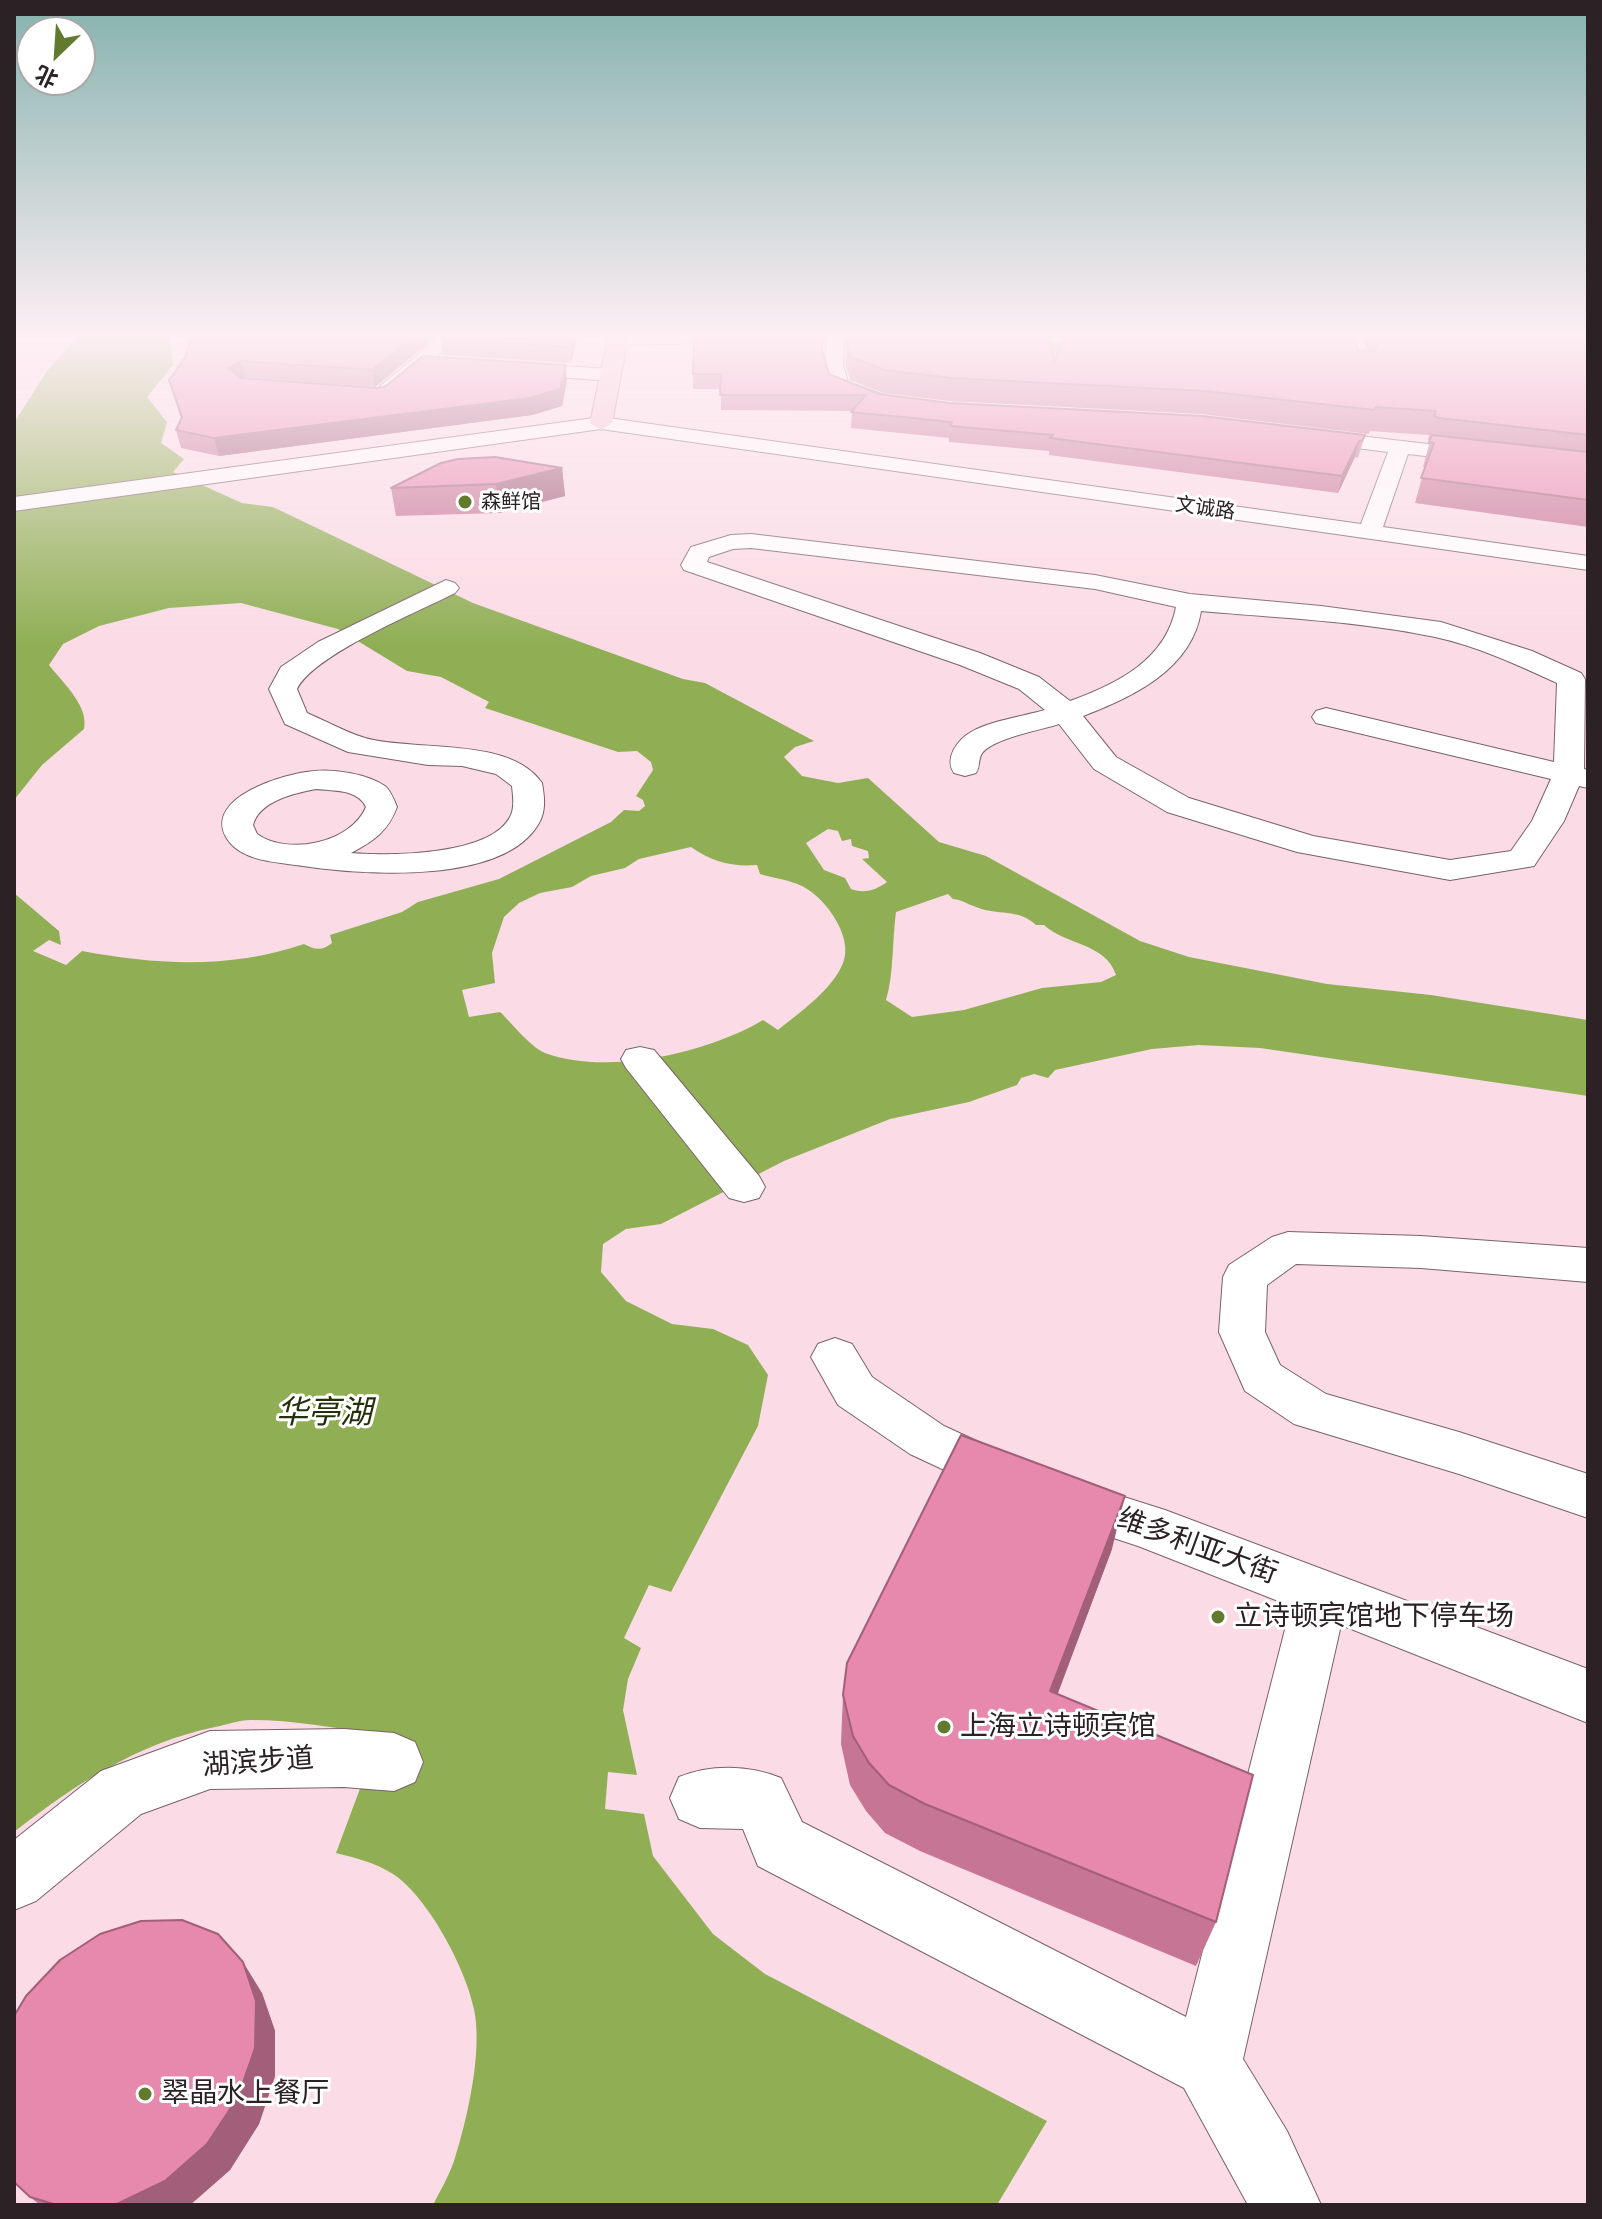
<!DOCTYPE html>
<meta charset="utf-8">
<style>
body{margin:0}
#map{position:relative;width:1602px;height:2219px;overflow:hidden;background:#fbdce6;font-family:Arial,"Noto Sans SC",sans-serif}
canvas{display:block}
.frame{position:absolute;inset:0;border:16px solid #2c2125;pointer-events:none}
.north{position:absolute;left:16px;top:16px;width:80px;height:80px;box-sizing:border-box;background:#fff;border:2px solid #aba6a8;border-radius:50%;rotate:205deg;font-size:22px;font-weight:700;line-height:32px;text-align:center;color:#2c2125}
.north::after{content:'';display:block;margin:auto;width:28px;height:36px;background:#617a2d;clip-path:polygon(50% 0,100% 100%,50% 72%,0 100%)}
</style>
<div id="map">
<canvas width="1602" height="2219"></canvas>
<div class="frame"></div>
<div class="north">北</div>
</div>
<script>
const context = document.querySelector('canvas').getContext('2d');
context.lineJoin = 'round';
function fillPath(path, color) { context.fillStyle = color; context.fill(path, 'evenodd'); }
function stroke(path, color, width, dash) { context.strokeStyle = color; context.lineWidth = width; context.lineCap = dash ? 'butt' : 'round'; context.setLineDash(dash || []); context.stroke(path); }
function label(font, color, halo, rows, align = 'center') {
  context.font = font + ' Arial,"Noto Sans SC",sans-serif'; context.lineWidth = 6; context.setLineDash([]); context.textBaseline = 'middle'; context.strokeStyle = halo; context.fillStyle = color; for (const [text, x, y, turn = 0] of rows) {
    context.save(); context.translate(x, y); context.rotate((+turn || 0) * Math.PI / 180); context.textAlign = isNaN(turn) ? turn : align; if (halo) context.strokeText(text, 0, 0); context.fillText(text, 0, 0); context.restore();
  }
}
fillPath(new Path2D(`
 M80,333H174L170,340L173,365L147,397L167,422L161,443L184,459L173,472L242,503L273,507L473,603L683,679L705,683L814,741L795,747L784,757L802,776L838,783L868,778L939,842L986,856L1140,941L1189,957L1327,984L1431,995L1588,1020V1096L1260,1048L1199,1045L1152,1049L1055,1070L1048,1078L1034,1074L1021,1078L1017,1085L969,1102L890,1119L784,1161L661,1224L626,1229L603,1244L601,1272L626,1301L672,1324L713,1329L748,1345L768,1375L758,1426L671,1592L649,1585L624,1638L641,1648L628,1679L623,1710L637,1775L608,1772L605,1809L644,1814L653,1856L713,1934L765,1974L1047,2121L997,2205H433C440,2191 449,2176 454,2161C467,2120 483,2052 474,2009C466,1969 428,1897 393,1874C376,1863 356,1858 336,1853L380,1735C337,1728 294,1720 251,1720C239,1720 226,1725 215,1727C138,1743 74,1785 14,1832V893L59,931L61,945L49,940L33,951L66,965L82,951C157,965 231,969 304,944C315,950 322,951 332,943L330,935L402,912L418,902L499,879L611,822L624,810L639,811L645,806L643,800L636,796L653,770L651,762L637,751L618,752L485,708L489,702L441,677L407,671L338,629L241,603L169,608L99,626L63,644L49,665C63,683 89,706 84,729L42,765L14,800V423L47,371ZM828,829L838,831L842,841L851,839L852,846L868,851L869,858L862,859L887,882C876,890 865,894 851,889L845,878L824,870L806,843ZM691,847C712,862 732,867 757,865L760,874C773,878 790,880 802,886C825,897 854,937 843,963C833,989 799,1013 778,1030L763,1020C708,1053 607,1076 545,1053C529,1046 513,1024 500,1012L469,1017L462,990L495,983L492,953L504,917L519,903L540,893L572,887L591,876L625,868L639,859ZM948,894L953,899C963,900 967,904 976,907C998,916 1018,908 1036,925H1044C1065,945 1106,943 1116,975L1101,982L1042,988L964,1010L912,1017L886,1000C894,973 892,941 896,912Z`), '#90af55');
fillPath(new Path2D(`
 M1029,333H1044L1049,342L1102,351L1110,356C1096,367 1054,353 1038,348Z`), '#90af55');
const minor = new Path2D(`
 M426,333H455L459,337L394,394H380L377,390L380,386L437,339Z
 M749,333L757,338L754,342L618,345L609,340L618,335Z
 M827,333H845L843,365L848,382L890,397L893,401L890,405H876L832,389L825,365Z
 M511,363L611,369L620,375L611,381L504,373L502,369L504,365Z
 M601,417L1361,524L1388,452L1309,442L1299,436L1302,432L1309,430L1588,463V475L1408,454L1383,527L1588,556V570L601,429L14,511V497Z
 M751,534L1095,575L1190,594L1321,606L1441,622L1532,651L1581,673L1585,679L1584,769L1588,770V788L1579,786L1564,821L1534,866L1450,880L1297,852L1167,812L1094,769L1059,724C1041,730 989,739 981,755C978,762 980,767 976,773L965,776L954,773C944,759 957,740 971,732C990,721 1024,716 1045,710L1019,689L960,665L684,570L681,565L691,547L731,535ZM751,548L1095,589L1176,607C1166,660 1117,684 1070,701L1039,677L980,653L707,562L709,557L733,549ZM1201,611C1279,618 1359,621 1435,637C1477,646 1518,665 1557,683L1554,762L1326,708L1316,711L1312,717L1316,723L1551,779L1532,821L1511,851L1450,860L1313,836L1189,798L1116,757L1083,716C1133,697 1192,669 1201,611Z
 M446,580L455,583L459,588L455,593C418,612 313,655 297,689L307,713C326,721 345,732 365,738C415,752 510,736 542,783C544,795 546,807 541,819C510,886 362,875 303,866C278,862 240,862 226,837C204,797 286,773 314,771C335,769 367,774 385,786C391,791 394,800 397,807C388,831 374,841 351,853C388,856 490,856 510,817C515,808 513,796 512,786L496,774L462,766L428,765L348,752L285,724L269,689L281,667L318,642ZM316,789C333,791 358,789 366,807C351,843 288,856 257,834L253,825C259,801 295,793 316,789Z
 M640,1047L654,1050L759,1176L765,1187L759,1198L744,1202L729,1198L626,1068L621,1059L626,1050Z
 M1288,1232L1421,1236L1588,1248V1282L1421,1268L1296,1264L1267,1285L1265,1332L1280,1365L1326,1394L1459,1432L1588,1474V1518L1459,1474L1294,1424L1245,1391L1219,1332L1223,1277L1229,1265L1272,1237Z
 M835,1338L852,1344L872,1377L944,1426L1018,1460L1025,1475L1018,1490L1000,1496L910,1454L838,1405L811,1357L818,1344Z
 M1067,1479L1165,1510L1588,1669V1723L1341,1625L1243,2059L1287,2131L1321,2205H1248L1184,2088L758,1866L743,1829L700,1828L679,1819L670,1798L679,1777C711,1764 749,1765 781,1778L802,1822L1186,2017L1291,1606L1138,1546L1049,1517L1041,1501L1049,1485Z
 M344,1729L394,1733L415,1742L423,1762L415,1782L394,1791L344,1787L210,1789L141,1814L36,1901L14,1910V1840L101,1771L210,1731Z`);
const major = new Path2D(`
 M609,333H629L612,423L601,430L590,423Z`);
stroke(minor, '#7b616a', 2);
stroke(major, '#a97286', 2);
fillPath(minor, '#fff');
fillPath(major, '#f4c5d6');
fillPath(new Path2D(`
 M448,333H578L571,363L443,355L441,339Z
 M847,333L1055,361L1368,350L1361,333H1469L1515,335L1514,333H1588V527L1415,503L1425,467H1423L1430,441L1428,440L1429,435L1370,431L1369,434L1200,414L949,401L884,393L850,380L846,365Z
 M432,340L375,387L245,377L243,378L377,388L567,381L562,406L532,415L219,456L181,448L176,430L181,419L169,380L185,358Z
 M823,352L829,374L879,394L950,403L1365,435L1358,458L1355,457L1338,493L1049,455V451L949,442V438L851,428L852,411L721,410V389H693V374Z
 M562,468L565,496L499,513L396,516L391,488Z
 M1112,1549L1057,1694L1216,1922L1196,1966L920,1851L885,1833L866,1811L850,1785L841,1744L843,1695Z
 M262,1993L275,2031V2076L259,2124L230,2170L190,2205H40L30,2197Z`), '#c77595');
fillPath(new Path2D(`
 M418,333H431L432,340L375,387L372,370Z
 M573,333H578L571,363L570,347Z
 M242,361L245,377L232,385L228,368Z
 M566,365L567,381L562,406L532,415L219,456L214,438Z
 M1359,441L1355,457L1338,493L1342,476Z
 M562,468L565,496L499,513L496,484Z
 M1125,1496L1112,1549L1040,1741L1050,1691Z
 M243,1962L262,1993L275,2031V2076L259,2124L230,2170L190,2205H118L117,2204Z`), '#a25f79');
const building = new Path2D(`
 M192,333H418L372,370L242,361L228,368L241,378L377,388L386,386L423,356L566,365L560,389L530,398L214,438L176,430L182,417L169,380L185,358Z
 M448,333H573L570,347L441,339Z
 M698,333H823L822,351L829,374L879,394L950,403L1202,416L1365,435L1362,441H1359L1342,476L1050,438L1053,435L950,426L952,422L851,412L866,395H720L721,374H693L694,337Z
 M847,333H1026L1048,335L1055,361L1064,333H1351L1358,350L1374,351L1379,343L1375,333H1469L1534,336L1533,333H1588V435L1439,418L1434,416L1436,411L1376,407L1374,410L1204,391L951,378L885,370L851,357L846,342Z
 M1432,435L1588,452V500L1421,478L1434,443L1429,442Z
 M495,457L562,468L496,484L391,488L441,463L458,459Z
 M961,1435L1125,1496L1050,1691L1253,1775L1216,1922L925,1804L889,1785L869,1763L853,1736L843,1695L847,1663Z
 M182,1920L218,1934L243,1962L256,2001L255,2048L238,2097L207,2144L165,2181L117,2204L57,2205L30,2197L14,2182V2016L26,1996L60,1960L100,1934L141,1921Z`);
fillPath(building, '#e788ad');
stroke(building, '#a25f79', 2);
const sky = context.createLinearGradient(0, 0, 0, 644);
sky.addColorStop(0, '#85b2ad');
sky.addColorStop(0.52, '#fdeff4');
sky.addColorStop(1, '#fdeff400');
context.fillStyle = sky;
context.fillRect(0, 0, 1602, 644);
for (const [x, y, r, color] of [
 [465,502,8,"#617a2d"],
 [1218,1617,8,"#617a2d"],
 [944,1727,8,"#617a2d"],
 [145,2094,8,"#617a2d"]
]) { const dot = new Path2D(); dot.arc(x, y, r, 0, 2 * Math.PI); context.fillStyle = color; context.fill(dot); stroke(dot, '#fff', 3); }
label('20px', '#2c2125', '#fff', [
 ["森鲜馆",481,502]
], 'left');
label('20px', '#2c2125', '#fff', [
 ["文诚路",1205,509,8]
]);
label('28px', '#2c2125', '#fff', [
 ["维多利亚大街",1197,1547,20],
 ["湖滨步道",258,1763,-4]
]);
label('28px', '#2c2125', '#fff', [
 ["立诗顿宾馆地下停车场",1234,1617],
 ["上海立诗顿宾馆",960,1727],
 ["翠晶水上餐厅",161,2094]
], 'left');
label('italic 32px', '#24300a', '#fff', [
 ["华亭湖",324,1414]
]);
</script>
